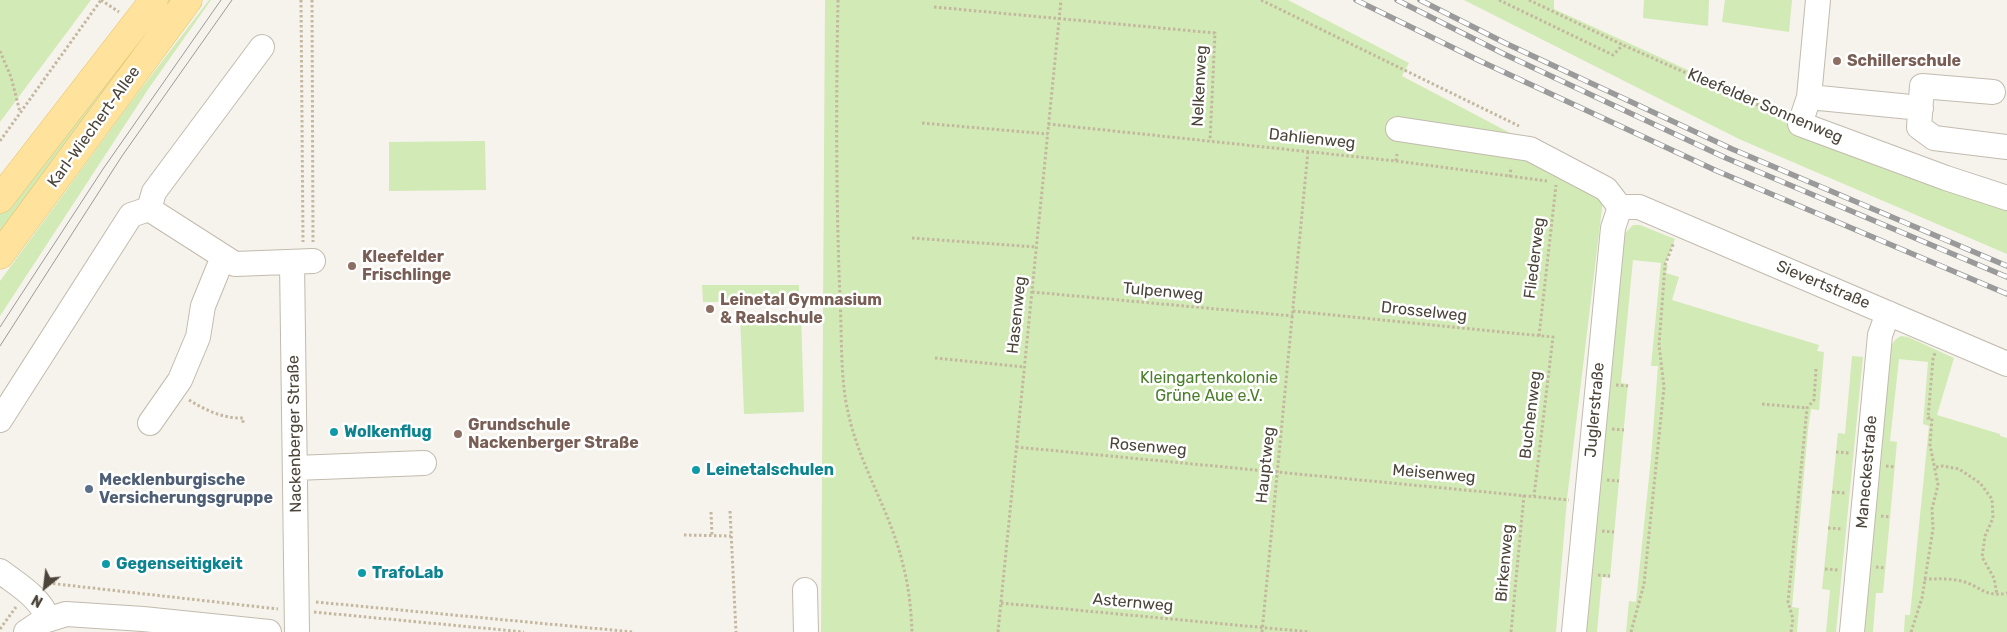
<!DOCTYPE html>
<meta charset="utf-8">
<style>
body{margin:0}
#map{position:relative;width:2007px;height:632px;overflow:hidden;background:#f6f3ec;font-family:Rubik,sans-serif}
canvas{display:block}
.north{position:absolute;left:20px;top:562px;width:50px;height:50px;-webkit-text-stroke:4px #fff;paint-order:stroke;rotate:209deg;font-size:14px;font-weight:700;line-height:20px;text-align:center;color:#4b4439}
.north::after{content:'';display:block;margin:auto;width:18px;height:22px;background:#4b4439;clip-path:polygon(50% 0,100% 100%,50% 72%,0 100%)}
</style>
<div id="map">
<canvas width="2007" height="632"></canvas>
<div class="north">N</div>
</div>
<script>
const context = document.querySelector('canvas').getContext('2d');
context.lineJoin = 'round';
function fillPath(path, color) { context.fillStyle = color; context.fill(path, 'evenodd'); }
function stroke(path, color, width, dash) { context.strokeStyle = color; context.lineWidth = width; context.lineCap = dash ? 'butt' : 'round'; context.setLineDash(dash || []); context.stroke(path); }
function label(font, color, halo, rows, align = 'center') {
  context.font = font + ' Rubik,sans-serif'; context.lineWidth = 5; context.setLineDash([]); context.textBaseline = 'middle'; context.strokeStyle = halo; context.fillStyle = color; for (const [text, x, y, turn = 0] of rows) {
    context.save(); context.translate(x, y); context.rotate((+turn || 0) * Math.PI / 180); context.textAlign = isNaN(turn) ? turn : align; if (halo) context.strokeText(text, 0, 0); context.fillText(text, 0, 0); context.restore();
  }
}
fillPath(new Path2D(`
 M0,0H91L0,122Z
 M165,0H175L0,238V211Z
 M209,0H211L149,88L0,316V281L128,106Z
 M825,0H1288L1409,63L1402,76L1605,183L1567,499L1556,632H821Z
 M1464,0H1554V9L1782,113L1954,176L1946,193L1953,187L2007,205V254L1739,139Z
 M1644,0H1709L1708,26L1643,18Z
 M1725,0H1792L1789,32L1722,22Z
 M485,141L486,190L389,191V142Z
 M1633,225H1640L1675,239L1665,264L1668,266L1666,273L1679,277L1672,300L1819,345L1817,351L1824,352L1819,410L1811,409L1808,430L1792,607L1799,608L1797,632H1626L1629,601L1636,602L1651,458L1658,366H1651L1661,263L1633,260L1621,383L1628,384L1626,405L1610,578L1602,577L1597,632H1586L1624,234Z
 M702,285H799V302H703Z
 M801,313L804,412L744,414L740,315Z
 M1901,336L1908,337L1954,358L1937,415L2000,434V436L2007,438V632H1904L1905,615H1910L1929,426L1923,424L1928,362L1899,359L1890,441L1897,442L1883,593H1876L1873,632H1862L1889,348L1896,339Z
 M1852,356L1863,357L1836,632H1826L1830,590L1822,589L1838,433L1845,434Z`), '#d2eab5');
const minor = new Path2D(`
 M1818,0L1809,97L1800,124L1946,178L2007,198
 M1993,92L1922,86L1919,127L1934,138L2007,147
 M1809,97L1921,108
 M1398,129L1530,149L1606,189L1620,207
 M149,209L154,192L262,47
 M292,262L297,632
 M0,420L131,215L149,209L235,264L313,261
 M150,423L180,380L198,337L203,306L223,257
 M295,468L424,463
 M0,571C18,585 40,597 48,619
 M805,590L806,632
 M26,632L41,622L66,614L143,619L269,632
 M1574,632L1613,228L1620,207H1639L2007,364
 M1852,632L1880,335L1888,313`);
const major = new Path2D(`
 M0,199L154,0
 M0,255L188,0`);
stroke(minor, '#c2bbae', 26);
stroke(major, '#e6c16a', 29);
stroke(new Path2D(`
 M101,0L119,12
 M301,0L303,242
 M312,0L313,242
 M838,0C836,100 836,199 840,299C842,334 840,378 848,412C859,465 891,512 903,565C909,587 911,609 912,632
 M1261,0L1519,126
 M1499,0L1613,55L1623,45
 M1529,0L1623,45L1783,116
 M934,7L1215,33L1210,141
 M0,51L11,77L20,112
 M922,123L1048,134
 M1048,124L1396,161L1547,181
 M0,141L101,0
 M1396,161L1397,154
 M1510,177L1511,167
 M912,238L1036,247
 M1032,292L1293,316
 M1293,311L1553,337L1534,496
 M1539,336L1556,185
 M935,358L1024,367
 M1616,385L1628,386
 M189,400C205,410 224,419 243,418V424
 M1762,404L1807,408
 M1612,429L1624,430
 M1016,447L1569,500
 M1836,452L1850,453
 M1886,466L1895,467
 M1936,467L1943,466L1959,469L1980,483L1992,499L1993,518L1985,536L1982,557L1994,578L1997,595
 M1607,480L1619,481
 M1832,492L1846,493
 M730,511L736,632
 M711,512L712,536
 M1881,516L1891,517
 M1828,528L1843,529
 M1602,531L1614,532
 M684,535L731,536
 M1876,567L1886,568
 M1825,569L1839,570
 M1598,575L1610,576
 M1924,579C1937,579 1949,578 1961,581C1979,585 1985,598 2007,593
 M48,583L278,609
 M316,602L633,632
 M1001,603L1310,632
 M314,612L524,632
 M0,629L16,607
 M998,632L1061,0
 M1262,632L1308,151
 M1511,632L1524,495
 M1631,632L1644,584L1664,387L1659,345L1665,265L1674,242
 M1791,632L1793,619L1788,602L1807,408L1814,400L1816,369
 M1911,632L1922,598L1933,529L1932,509L1938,485L1930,445L1932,418H1928L1933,359L1935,353`), '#c4b79f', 3, [2.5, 2.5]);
stroke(minor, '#fff', 24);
stroke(major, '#ffe39c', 28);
stroke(new Path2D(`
 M0,327L103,169L221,0
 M0,346L122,156L232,0`), '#9a9a9a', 1);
const rail = new Path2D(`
 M1356,0L1480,61L1717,171L2007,294
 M1397,0L1504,54L1726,158L2007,277
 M1420,0L1505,43L1732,149L2007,266`);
stroke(rail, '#9a9a9a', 5.5);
stroke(rail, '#fff', 4, [11]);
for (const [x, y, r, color] of [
 [1837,61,5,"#8d6e63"],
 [352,266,5,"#8d6e63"],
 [710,309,5,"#8d6e63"],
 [334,432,5,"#0f9aa8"],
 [458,434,5,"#8d6e63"],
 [696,470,5,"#0f9aa8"],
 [89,489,5,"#5c6f8a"],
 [106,564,5,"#0f9aa8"],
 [362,573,5,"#0f9aa8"]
]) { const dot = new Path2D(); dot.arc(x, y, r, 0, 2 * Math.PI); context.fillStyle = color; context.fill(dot); stroke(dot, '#fff', 2); }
label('bold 16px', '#785e54', '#fff', [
 ["Schillerschule",1847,61],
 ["Kleefelder",362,257],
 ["Frischlinge",362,275],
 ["Leinetal Gymnasium",720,300],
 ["& Realschule",720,318],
 ["Grundschule",468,425],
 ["Nackenberger Straße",468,443]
], 'left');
label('16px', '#4b4439', '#fff', [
 ["Nelkenweg",1200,86,-87],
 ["Kleefelder Sonnenweg",1765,106,23],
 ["Karl-Wiechert-Allee",94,127,-54],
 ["Dahlienweg",1312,139,6],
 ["Fliederweg",1535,258,-83],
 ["Sievertstraße",1823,285,23],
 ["Tulpenweg",1163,292,5],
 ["Drosselweg",1424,312,6],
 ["Hasenweg",1017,315,-84],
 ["Juglerstraße",1595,410,-85],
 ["Buchenweg",1531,415,-83],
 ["Nackenberger Straße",295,434,-91],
 ["Rosenweg",1148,447,5],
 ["Hauptweg",1266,465,-84],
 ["Maneckestraße",1867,472,-85],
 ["Meisenweg",1434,474,5],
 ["Birkenweg",1505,563,-85],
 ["Asternweg",1133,603,5]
]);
label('16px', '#4a7f2a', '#fff', [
 ["Kleingartenkolonie",1209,378],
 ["Grüne Aue e.V.",1209,396]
]);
label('bold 16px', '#0d838f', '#fff', [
 ["Wolkenflug",344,432],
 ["Leinetalschulen",706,470],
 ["Gegenseitigkeit",116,564],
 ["TrafoLab",372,573]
], 'left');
label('bold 16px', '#4e5e75', '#fff', [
 ["Mecklenburgische",99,480],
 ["Versicherungsgruppe",99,498]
], 'left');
</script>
